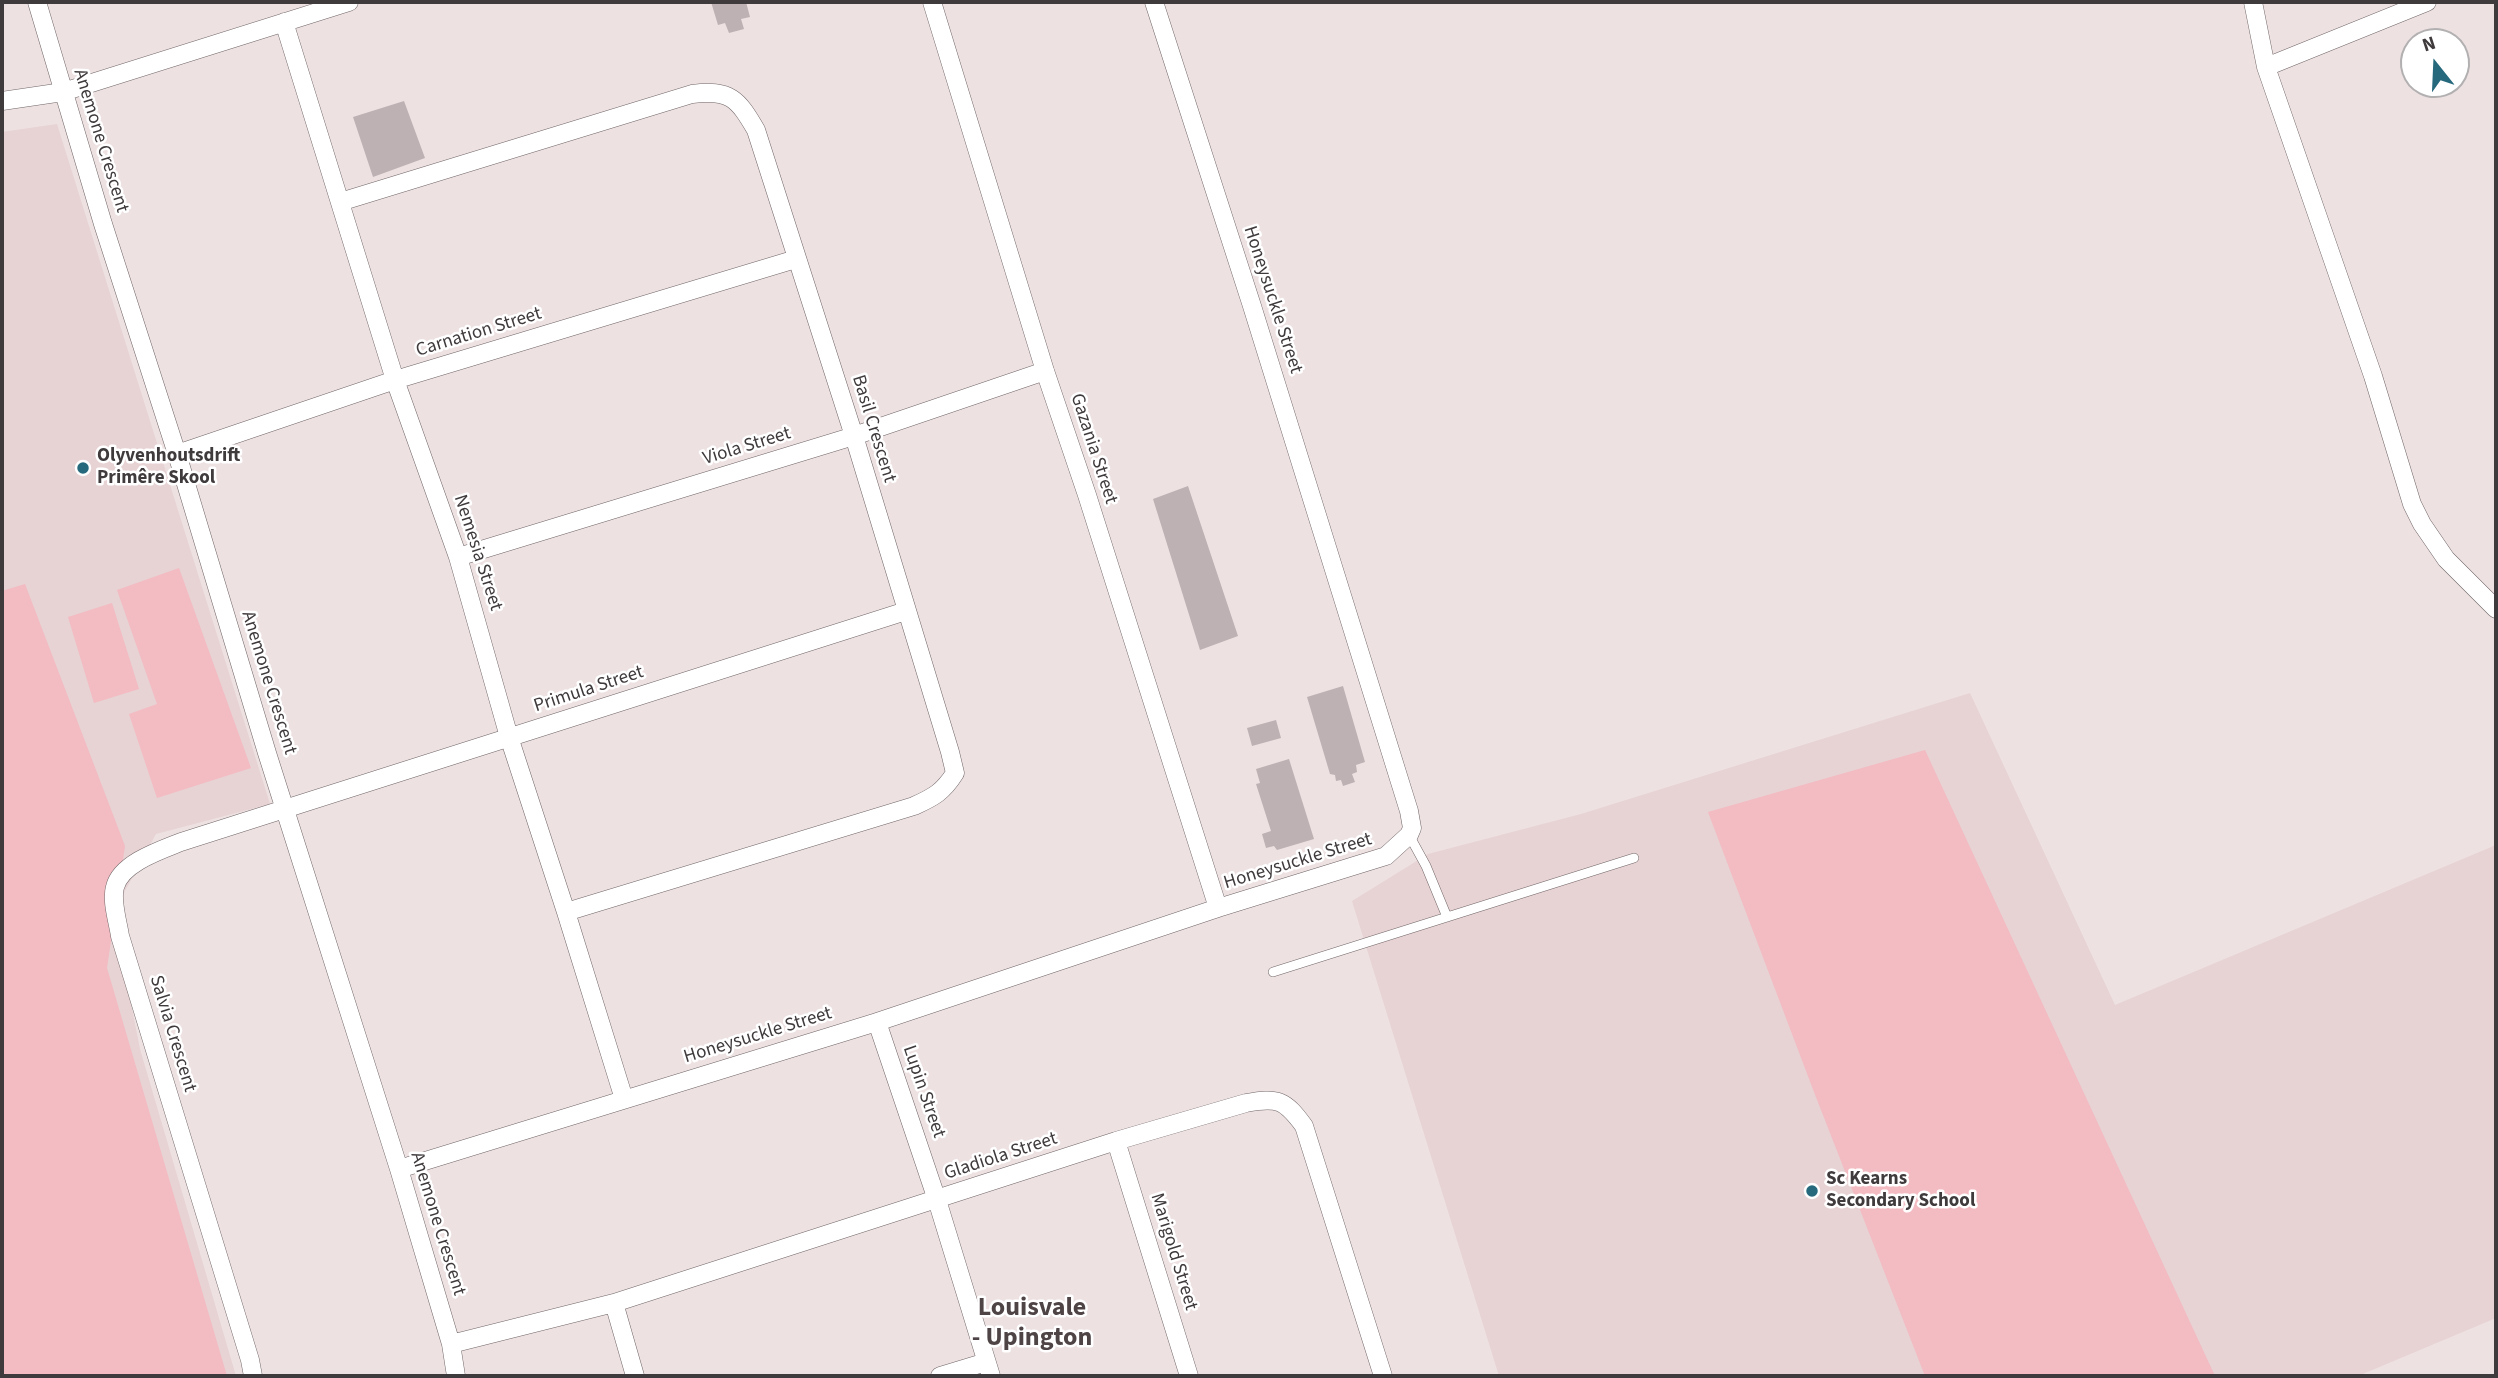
<!DOCTYPE html>
<meta charset="utf-8">
<style>
body{margin:0}
#map{position:relative;width:2498px;height:1378px;overflow:hidden;background:#ede1e2;font-family:"Source Sans 3",sans-serif}
canvas{display:block}
.frame{position:absolute;inset:0;border:4px solid #3f3a3b;pointer-events:none}
.north{position:absolute;left:2400px;top:28px;width:70px;height:70px;box-sizing:border-box;background:#fff;border:2px solid #b2b0b1;border-radius:50%;rotate:342deg;font-size:19px;font-weight:700;line-height:28px;text-align:center;color:#3f3a3b}
.north::after{content:'';display:block;margin:auto;width:24px;height:32px;background:#27697c;clip-path:polygon(50% 0,100% 100%,50% 72%,0 100%)}
</style>
<div id="map">
<canvas width="2498" height="1378"></canvas>
<div class="frame"></div>
<div class="north">N</div>
</div>
<script>
const context = document.querySelector('canvas').getContext('2d');
context.lineJoin = 'round';
function fillPath(path, color) { context.fillStyle = color; context.fill(path, 'evenodd'); }
function stroke(path, color, width, dash) { context.strokeStyle = color; context.lineWidth = width; context.lineCap = dash ? 'butt' : 'round'; context.setLineDash(dash || []); context.stroke(path); }
function label(font, color, halo, rows, align = 'center') {
  context.font = font + ' "Source Sans 3",sans-serif'; context.lineWidth = 5; context.setLineDash([]); context.textBaseline = 'middle'; context.strokeStyle = halo; context.fillStyle = color; for (const [text, x, y, turn = 0] of rows) {
    context.save(); context.translate(x, y); context.rotate((+turn || 0) * Math.PI / 180); context.textAlign = isNaN(turn) ? turn : align; if (halo) context.strokeText(text, 0, 0); context.fillText(text, 0, 0); context.restore();
  }
}
fillPath(new Path2D(`
 M57,124L270,804L156,834L113,913L140,1049L236,1376H2V132Z
 M1970,693L2115,1005L2496,845V1318L2358,1376H1499L1352,901L1428,854L1581,814Z`), '#e7d2d4');
fillPath(new Path2D(`
 M179,568L251,768L157,798L129,714L157,704L117,590Z
 M25,584L125,846L107,968L227,1376H2V591Z
 M112,603L139,689L94,703L68,617Z
 M1925,750L2215,1376H1925L1814,1092L1708,812Z`), '#f3bbc2');
fillPath(new Path2D(`
 M711,2H746L750,17L741,19L744,29L729,33L725,23L718,25Z
 M404,101L425,158L373,177L353,117Z
 M1188,486L1238,636L1200,650L1153,499Z
 M1343,686L1365,762L1356,765L1357,772L1352,774L1355,782L1343,786L1341,780L1336,781L1335,775L1330,774L1307,697Z
 M1276,720L1281,738L1252,746L1247,728Z
 M1289,759L1314,839L1277,850L1274,846L1266,848L1262,834L1271,831L1256,784L1260,783L1256,769Z`), '#beb1b3');
const service = new Path2D(`
 M1409,835L1426,866L1447,917
 M1273,972L1634,858`);
const minor = new Path2D(`
 M37,2L103,224L177,454L267,753L399,1169L451,1344L456,1376
 M932,2L1045,371L1087,495L1218,908
 M2253,2L2266,67L2373,376L2412,504L2422,524L2446,559L2496,609
 M284,22L395,380L458,557L509,737L566,912L624,1099
 M2266,67L2427,2
 M2,101L63,92L349,2
 M340,202L692,94C730,89 738,99 756,130L854,436L950,752L955,773C943,792 934,797 914,806L566,912
 M177,454L395,380L796,259
 M458,557L854,436L1045,371
 M877,1022L937,1200L991,1376
 M1116,1141L1189,1376
 M399,1169L877,1022L1218,908L1386,856L1409,835L1412,828L1409,811L1252,306L1154,2
 M614,1303L635,1376
 M451,1344L614,1303L1116,1141L1246,1103C1278,1097 1285,1100 1304,1126L1383,1376
 M253,1376L250,1360L120,936C118,922 111,901 115,887C121,863 161,850 181,842L906,611
 M940,1376L986,1362`);
stroke(service, '#716667', 10);
stroke(minor, '#716667', 19);
stroke(service, '#fff', 9);
stroke(minor, '#fff', 18);
for (const [x, y, r, color] of [
 [83,468,7,"#27697c"],
 [1812,1191,7,"#27697c"]
]) { const dot = new Path2D(); dot.arc(x, y, r, 0, 2 * Math.PI); context.fillStyle = color; context.fill(dot); stroke(dot, '#fff', 2.5); }
label('19px', '#3f3a3b', '#fff', [
 ["Anemone Crescent",100,141,73],
 ["Honeysuckle Street",1272,300,72],
 ["Carnation Street",479,333,-17],
 ["Basil Crescent",873,429,73],
 ["Viola Street",747,447,-17],
 ["Gazania Street",1093,449,72],
 ["Nemesia Street",477,553,72],
 ["Anemone Crescent",268,683,73],
 ["Primula Street",589,690,-18],
 ["Honeysuckle Street",1298,862,-17],
 ["Salvia Crescent",172,1034,73],
 ["Honeysuckle Street",758,1036,-17],
 ["Lupin Street",923,1092,71],
 ["Gladiola Street",1001,1157,-18],
 ["Anemone Crescent",437,1224,73],
 ["Marigold Street",1173,1252,73]
]);
label('bold 19px', '#3f3a3b', '#fff', [
 ["Olyvenhoutsdrift",97,457],
 ["Primêre Skool",97,479],
 ["Sc Kearns",1826,1180],
 ["Secondary School",1826,1202]
], 'left');
label('bold 26px', '#4e4345', '#fff', [
 ["Louisvale",1032,1309],
 ["- Upington",1032,1339]
]);
</script>
